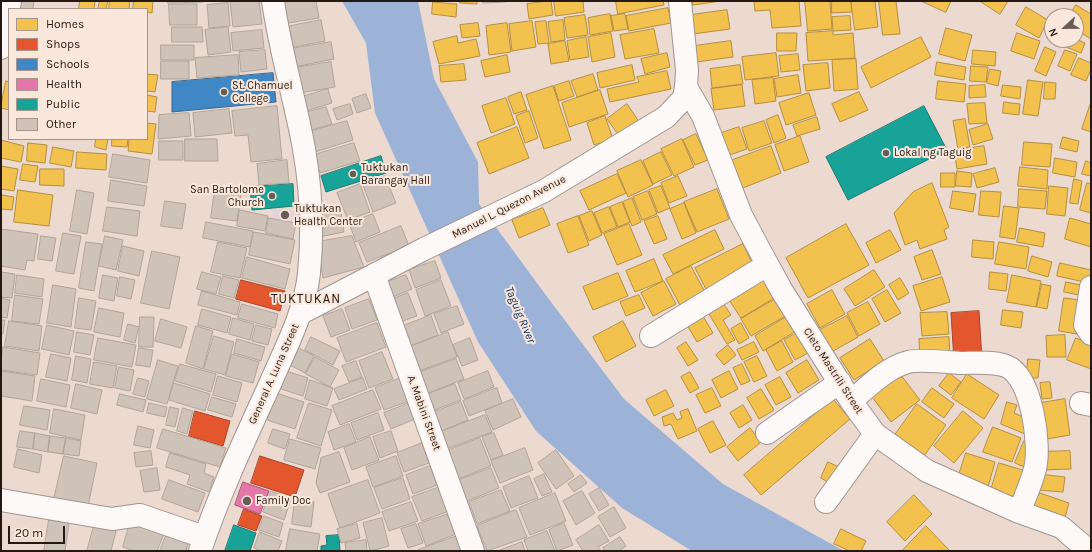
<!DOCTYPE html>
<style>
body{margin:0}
#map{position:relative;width:1092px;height:552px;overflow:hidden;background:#ecdad0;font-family:Karla,sans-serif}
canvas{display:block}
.frame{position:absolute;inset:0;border:2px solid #231812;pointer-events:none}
.legend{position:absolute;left:8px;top:8px;width:140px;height:132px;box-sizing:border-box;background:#fae7dc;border:1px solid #a4948b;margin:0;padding:5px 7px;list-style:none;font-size:12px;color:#231812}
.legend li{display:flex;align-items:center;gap:8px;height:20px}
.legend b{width:20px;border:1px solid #a4948b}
.north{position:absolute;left:1044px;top:8px;width:40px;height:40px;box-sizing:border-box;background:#fae7dc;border:1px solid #a4948b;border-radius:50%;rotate:248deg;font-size:11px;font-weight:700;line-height:16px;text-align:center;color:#231812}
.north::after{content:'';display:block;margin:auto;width:14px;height:18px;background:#695c54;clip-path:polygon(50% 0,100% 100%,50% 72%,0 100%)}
.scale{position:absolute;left:8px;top:526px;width:57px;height:18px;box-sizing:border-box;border:2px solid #231812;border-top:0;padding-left:5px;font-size:12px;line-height:14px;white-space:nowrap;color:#231812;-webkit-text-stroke:3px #fae7dc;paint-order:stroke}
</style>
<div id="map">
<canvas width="1092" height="552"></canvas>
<div class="frame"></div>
<ul class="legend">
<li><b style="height:11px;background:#f2c14e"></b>Homes</li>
<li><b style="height:11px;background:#e4572e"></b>Shops</li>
<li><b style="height:11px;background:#3f88c5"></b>Schools</li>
<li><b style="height:11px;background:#e377a8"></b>Health</li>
<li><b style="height:11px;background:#17a398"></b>Public</li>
<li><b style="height:11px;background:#cec2b9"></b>Other</li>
</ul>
<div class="north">N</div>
<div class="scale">20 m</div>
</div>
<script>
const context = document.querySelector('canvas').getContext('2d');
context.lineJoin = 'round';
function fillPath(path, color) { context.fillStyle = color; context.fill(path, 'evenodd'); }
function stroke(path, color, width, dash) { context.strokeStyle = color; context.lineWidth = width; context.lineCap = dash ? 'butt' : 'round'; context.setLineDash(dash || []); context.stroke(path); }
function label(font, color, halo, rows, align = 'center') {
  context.font = font + ' Karla,sans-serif'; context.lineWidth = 4; context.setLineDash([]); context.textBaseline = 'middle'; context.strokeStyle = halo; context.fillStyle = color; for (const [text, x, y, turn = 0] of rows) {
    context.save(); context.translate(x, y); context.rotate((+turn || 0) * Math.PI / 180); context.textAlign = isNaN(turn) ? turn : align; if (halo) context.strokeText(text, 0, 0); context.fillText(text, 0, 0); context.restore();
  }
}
fillPath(new Path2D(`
 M273,208L298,212L297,221L272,218Z`), '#e2d4dc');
fillPath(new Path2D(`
 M342,1H418L434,79L478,162L479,204L545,294L624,399L723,484L844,551H692L622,508L536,431L478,342L375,113L366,43Z`), '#9cb2d6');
const homes = new Path2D(`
 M80,1H95L94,9H79Z
 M100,1H108L106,9H98Z
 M110,1H130L129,9H109Z
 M134,1H153L152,13L147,12V9H133Z
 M460,1H477V4L460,3Z
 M551,1L553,15L529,19L527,4Z
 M554,1H583L584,12L556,16Z
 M616,1H663L664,5L618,14Z
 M693,1H721L693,5Z
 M799,1L801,26L772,28L770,10L755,11L754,2Z
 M805,1H830L832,29L808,31Z
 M832,1H851L852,12L832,13Z
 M851,1H875L878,27L855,30Z
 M879,1H896L900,34L883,35Z
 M921,1H951L946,12Z
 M980,1H1008L1000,14Z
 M433,2L457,4L456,17L432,14Z
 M1076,5L1091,14V39L1076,30V16H1069Z
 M1026,7L1048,20L1039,38L1016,25Z
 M668,8L671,23L629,31L626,16Z
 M727,10L730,29L693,34L691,15Z
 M610,14L613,31L590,35L588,18Z
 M625,14L628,29L614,31L611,16Z
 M585,15L588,35L567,38L564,18Z
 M850,16L851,30L833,31L832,17Z
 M563,20L565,40L551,42L548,22Z
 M532,21L536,47L512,51L509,24Z
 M546,21L549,43L538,44L535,22Z
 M478,23L480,36L462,38L460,25Z
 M507,23L511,52L489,55L486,26Z
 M946,28L972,35L965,61L939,54Z
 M654,29L659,53L625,59L620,35Z
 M833,31V35L853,33L855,58L808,61L806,33Z
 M611,33L615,57L592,62L588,37Z
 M777,33H797L796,51H777Z
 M1017,33L1040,41L1034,59L1011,51Z
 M457,36L458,43L476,39L480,56L439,64L433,42Z
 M586,37L589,57L570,60L567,41Z
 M921,37L931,57L871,88L861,67Z
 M1076,39L1085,43L1081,53L1066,47L1068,40Z
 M565,41L569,61L551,64L548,44Z
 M731,41L733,57L696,62L694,46Z
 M1045,47L1056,52L1046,76L1035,71Z
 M973,50L996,52L995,66L972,64Z
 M1065,50L1077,54L1070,71L1058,66Z
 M667,53L670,67L645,74L641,59Z
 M776,53L779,76L745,80L742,57Z
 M798,54L800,70L781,72L779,56Z
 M507,55L510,72L485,77L481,61Z
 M1079,58L1091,63V69L1086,81L1071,75Z
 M856,59L858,89L834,91L832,60Z
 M937,62L966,67L964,80L935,75Z
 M828,63L830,88L806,91L803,65Z
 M464,64L466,80L441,82L439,66Z
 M632,65L635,80L600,88L597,73Z
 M740,65L743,84L712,88L710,69Z
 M971,66L988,67L986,82L970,81Z
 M990,69L1001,71L998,86L987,83Z
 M667,71L671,89L610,102L607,89L639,82L637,77Z
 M147,74L158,75L155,92L147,91Z
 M593,74L598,90L577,97L571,81Z
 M798,75L801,93L777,97L774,79Z
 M773,78L776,101L755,104L752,80Z
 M1028,80L1043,82L1038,116L1023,114Z
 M6,81L9,82V110L1,108Z
 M569,81L574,96L559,101L554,86Z
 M938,81L966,84L964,102L936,99Z
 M1045,82L1056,83L1055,99H1044Z
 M742,85L745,106L714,110L711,89Z
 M985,85L986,97L969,98V86Z
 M1003,85L1021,87L1020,99L1001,96Z
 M553,86L571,140L544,149L526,95Z
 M600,90L608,114L569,127L562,103Z
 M521,92L527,110L514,114L508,97Z
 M859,92L868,110L840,122L832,104Z
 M809,93L816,115L786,125L779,103Z
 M147,95L157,97L155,112L147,111Z
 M506,98L515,124L491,133L482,106Z
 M1004,102L1020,104L1019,115L1003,113Z
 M1091,102V132L1082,129Z
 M985,103L987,123L969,124L967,104Z
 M627,104L640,123L620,137L607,119Z
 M529,111L538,138L525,143L516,116Z
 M778,115L786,138L774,143L766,120Z
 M605,116L613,139L594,145L587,123Z
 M817,117L820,129L797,136L793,125Z
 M965,119L970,147L958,149L953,121Z
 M764,121L772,143L749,151L742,128Z
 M147,123L156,124L152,154L128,151L129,139H147Z
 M988,124L993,139L973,145L969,130Z
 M517,127L529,158L489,174L477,143Z
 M739,127L747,149L721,158L713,136Z
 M696,134L708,160L695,165L683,140Z
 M800,136L809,162L784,171L775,145Z
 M1063,137L1079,141L1077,152L1060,148Z
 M96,139H108L106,150L95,147Z
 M112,139H128L127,147L112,146Z
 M682,139L694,167L674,176L661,149Z
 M1,140L24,146L21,162L1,158Z
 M1024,142L1052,144L1050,167L1022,165Z
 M28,143L47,145L45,163L27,161Z
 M771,146L781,173L740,189L730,161Z
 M984,146L987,164L957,169L954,151Z
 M53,147L74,151L71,167L50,163Z
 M77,152L107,154L106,170L76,168Z
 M661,152L672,175L653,184L643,161Z
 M1055,158L1077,162L1075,177L1053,173Z
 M641,160L653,185L628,197L617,171Z
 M1086,161L1091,163V176L1082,174Z
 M23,164L38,166L35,182L20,180Z
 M1,166L18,169L14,191L1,189Z
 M1020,167L1048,170L1047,189L1018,186Z
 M995,168L999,182L977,188L973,174Z
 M40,169H64V186L40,185Z
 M957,171L972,173L971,187L956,186Z
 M941,173H955V187H941Z
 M617,174L626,193L589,210L580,191Z
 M678,176L687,196L669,203L661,183Z
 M1074,179L1082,181L1078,204L1070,203Z
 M932,183L949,227L944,230L947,239L920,249L917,240L905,245L894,213L913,192Z
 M1087,183L1091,184V213L1080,210Z
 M661,186L670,208L658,213L649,190Z
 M1049,186L1068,188L1065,216L1047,214Z
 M717,189L729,219L697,232L684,202Z
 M1019,189L1047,191L1045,209L1018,207Z
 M18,190L53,195L49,226L14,222Z
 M648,191L657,214L642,220L633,197Z
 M953,191L976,194L973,212L950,208Z
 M981,191L1001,192L999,217L979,215Z
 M2,195L14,197L12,210L1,209Z
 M632,198L641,222L632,226L623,202Z
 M622,202L630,222L618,227L610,207Z
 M684,203L696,233L682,239L670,209Z
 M1004,206L1019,208L1015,239L1000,237Z
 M609,207L617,227L602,233L594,213Z
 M543,208L550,225L519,238L512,220Z
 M592,211L602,235L589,241L579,216Z
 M578,216L589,245L568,253L557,224Z
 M658,216L667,239L654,244L644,221Z
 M1070,218L1091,224V247L1065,239Z
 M629,224L642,255L617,265L604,234Z
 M846,224L869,265L808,298L786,258Z
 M1020,228L1045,233L1043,247L1017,242Z
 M715,230L724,249L673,274L663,255Z
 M890,230L901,250L876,263L866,243Z
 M973,240L994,242L993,259L972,257Z
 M999,242L1029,247L1026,269L995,264Z
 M743,244L754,267L707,291L695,268Z
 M932,250L941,274L922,280L914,257Z
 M1032,256L1052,262L1048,277L1028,271Z
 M654,259L663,281L635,292L626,271Z
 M1060,263L1091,270L1089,283L1057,276Z
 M691,266L707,296L682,309L666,279Z
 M874,270L885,287L855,306L844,289Z
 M990,272L1008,274L1006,291L989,289Z
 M618,273L628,296L593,310L583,287Z
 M764,275L776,297L741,318L727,297Z
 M1012,275L1041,281L1036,307L1007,302Z
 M942,277L950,302L921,311L913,286Z
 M900,278L909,293L898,300L889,285Z
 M664,281L676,304L653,316L641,293Z
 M1066,282L1086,286L1084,296L1064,292Z
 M1042,284L1051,286L1047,309L1037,307Z
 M832,290L845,314L820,328L807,304Z
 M887,290L901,313L885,322L872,299Z
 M639,295L645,308L626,316L620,302Z
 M777,298L787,315L751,336L741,319Z
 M1064,298L1082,300L1077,334L1059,331Z
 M721,300L731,315L723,320L735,340L727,344L706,309Z
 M868,302L880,324L859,336L847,313Z
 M1003,310L1023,312L1021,328L1001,325Z
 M700,311L713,333L697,342L684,320Z
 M947,312L949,334L922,336L920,313Z
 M788,316L796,331L763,351L755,336Z
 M847,316L858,337L828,354L816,332Z
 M623,321L636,346L606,362L593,337Z
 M741,323L749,338L739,344L731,329Z
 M799,332L810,352L795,360L784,340Z
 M1065,335L1066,357H1047L1046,336Z
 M949,337L950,358L920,359L919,339Z
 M1076,338L1091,344V369L1067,360Z
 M870,339L884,361L854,380L840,358Z
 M782,341L793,362L777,371L766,350Z
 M686,342L698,360L688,366L677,348Z
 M754,342L759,352L742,360L737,350Z
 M728,345L736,355L724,365L716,355Z
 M757,356L767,376L754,382L744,362Z
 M1028,359L1040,360L1038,378H1027Z
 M807,360L819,380L798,393L786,373Z
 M742,364L750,381L741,385L733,368Z
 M729,371L738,389L721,398L712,380Z
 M690,372L699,388L690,393L681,377Z
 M949,373L961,382L951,395L939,386Z
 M900,374L920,400L891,422L872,397Z
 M967,374L999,395L984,419L952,398Z
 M780,377L791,397L776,405L765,385Z
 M1050,382L1052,398L1042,399L1040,383Z
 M712,388L721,406L705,413L696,395Z
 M932,388L954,404L944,418L922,402Z
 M761,389L774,410L759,419L747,398Z
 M666,390L674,406L654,416L646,400Z
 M833,399L850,419L761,495L744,475Z
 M1065,399L1070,435L1041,440L1035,404Z
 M1007,402L1017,405L1014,413L1031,420L1025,434L1001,424Z
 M917,404L946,425L924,456L895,435Z
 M743,405L752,420L739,428L730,413Z
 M688,409L697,431L678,439L671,424L664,426L662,417L673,413L677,420L682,418L680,412Z
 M963,411L983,428L954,463L934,446Z
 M713,421L726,445L710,453L698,429Z
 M993,427L1021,438L1012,462L983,452Z
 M750,428L761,442L738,461L727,447Z
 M1024,441L1034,449L1029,469L1015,463Z
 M1070,451L1071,469L1042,470L1041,452Z
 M966,453L995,462L988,487L958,478Z
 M828,462L839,467L831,484L821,478Z
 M999,463L1023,470L1015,497L991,490Z
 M1039,474L1065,477L1063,492L1037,490Z
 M1034,491L1069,503L1064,521L1028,509Z
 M914,495L932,514L905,541L887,522Z
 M926,526L950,551H902Z
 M841,529L866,541L861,551H850L834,544Z`);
fillPath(homes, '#f2c14e');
stroke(homes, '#b48e3c', 1);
const shops = new Path2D(`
 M241,280L285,291L280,311L236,299Z
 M979,311L982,360L954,361L951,313Z
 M195,411L230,421L223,446L189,436Z
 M260,456L304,470L295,497L251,483Z
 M244,509L262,516L256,531L238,525Z`);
fillPath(shops, '#e4572e');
stroke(shops, '#aa4426', 1);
const schools = new Path2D(`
 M273,73L276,102L172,112V82Z`);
fillPath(schools, '#3f88c5');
stroke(schools, '#37668f', 1);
const health = new Path2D(`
 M243,482L269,491L260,514L235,505Z`);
fillPath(health, '#e377a8');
stroke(health, '#a95a7b', 1);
const public = new Path2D(`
 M924,106L947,150L848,200L826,157Z
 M381,156L386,173L326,192L321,176Z
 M293,184L294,206L252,210L250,187Z
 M234,525L256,533L250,551H225Z
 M339,535L340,551H321V546L327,545L326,536Z`);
fillPath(public, '#17a398');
stroke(public, '#1b7970', 1);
const building = new Path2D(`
 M14,1H34L33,9H13Z
 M168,1H203V2L168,3Z
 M259,1L262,24L233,27L230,2Z
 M284,1H316L319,18L288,23Z
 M483,1H506V2L483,3Z
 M228,3L230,26L209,28L207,5Z
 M169,4H197V25H170Z
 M321,20L325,41L289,48L286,27Z
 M172,27H202L203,42H172Z
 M228,27L231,52L208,55L205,30Z
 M262,30L264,48L233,51L231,33Z
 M331,42L334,59L294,67L291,49Z
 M161,45H194V60H161Z
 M265,50L267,69L241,72L239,52Z
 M238,55L239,75L197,78L195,58Z
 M161,61H189V79H161Z
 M331,62L335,87L299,93L294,68Z
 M328,89L332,103L306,111L302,97Z
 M366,94L371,108L357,113L352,99Z
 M350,104L353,114L337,120L333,109Z
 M277,106L282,159L251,162L248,135L235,136L232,111Z
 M326,107L332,124L308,131L302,114Z
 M229,109L232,133L195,137L193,113Z
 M189,113L191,136L158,139L159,115Z
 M347,121L353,140L315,152L309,132Z
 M185,139H217L218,161H185Z
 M159,141H183V160H159Z
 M354,143L360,161L320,173L314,155Z
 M113,154L150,160L147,183L109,177Z
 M287,160L289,183L259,185L257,164Z
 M385,176L396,203L373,212L363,185Z
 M111,180L147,186L144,206L108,201Z
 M360,184L370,212L348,220L337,193Z
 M77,190L94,193L87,234L70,231Z
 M215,190L241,194L237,221L211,218Z
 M165,201L186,204L182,229L161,226Z
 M340,205L344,232L319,237L315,209Z
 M107,207L140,211L137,236L103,231Z
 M240,210L268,216L265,231L237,226Z
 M373,214L380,232L356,242L349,223Z
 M269,218L296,223L293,239L266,233Z
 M206,222L253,231L250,247L203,238Z
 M401,226L409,246L367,262L359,243Z
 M1,229L38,234L34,261L27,260L25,270L1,266Z
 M254,232L295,240L290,264L249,255Z
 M63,233L81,236L74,274L56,271Z
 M41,236L56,238L52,261L38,259Z
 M105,236L123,240L116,270L99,266Z
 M352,236L364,267L323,278L317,242Z
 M86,242L102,244L94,291L79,288Z
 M218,242L247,248L240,278L211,272Z
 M123,246L144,251L139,276L118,271Z
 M152,251L180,257L169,309L141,303Z
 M247,257L290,269L285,289L242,278Z
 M435,261L441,278L415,288L409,270Z
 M1,272L15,274L12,298L1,297Z
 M202,272L221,277L216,294L197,289Z
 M17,275L44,279L42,297L15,293Z
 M103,275L118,278L114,301L99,298Z
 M406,275L412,289L388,299L382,284Z
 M223,276L239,280L234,298L219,294Z
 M120,277L135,280L131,299L117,296Z
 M441,280L451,306L425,316L416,290Z
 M53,285L76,289L71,327L47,323Z
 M202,291L240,302L237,315L198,305Z
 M408,293L417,316L397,323L388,301Z
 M15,295L43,299L39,324L12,321Z
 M1,298L10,300L7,318L1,317Z
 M79,298L96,301L91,330L75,328Z
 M369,299L377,320L352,329L345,308Z
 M242,304L278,314L275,328L238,318Z
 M457,306L464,324L441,333L434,314Z
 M99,308L124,313L120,337L94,332Z
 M202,309L231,317L227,333L198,325Z
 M342,309L350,330L331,337L323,316Z
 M431,315L438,335L405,348L398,328Z
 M140,317H154L153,347H139Z
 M233,318L254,324L250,340L229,334Z
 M161,319L187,327L181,348L155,341Z
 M1,320H5L3,334H1Z
 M9,321L42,326L39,351L5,346Z
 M377,323L386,347L346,362L337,338Z
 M128,324L139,327L135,343L124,340Z
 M47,325L74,331L69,355L42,349Z
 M256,325L272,329L268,345L252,341Z
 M196,326L213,331L203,369L186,363Z
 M77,332L94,335L90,355L74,352Z
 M448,332L457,357L419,371L410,347Z
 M214,336L234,342L225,375L204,369Z
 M311,337L340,351L333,365L305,350Z
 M98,338L136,345L132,367L94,360Z
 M470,338L478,360L462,366L453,345Z
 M237,339L265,347L261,361L234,353Z
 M3,347L40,353L37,375L1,370Z
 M139,348L153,350L150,367L136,365Z
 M299,348L314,356L305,373L290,365Z
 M382,352L393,379L369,388L359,361Z
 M51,354L71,358L67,381L46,377Z
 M232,354L259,362L253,383L226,376Z
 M76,356L91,359L87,383L72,380Z
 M315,357L339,370L330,387L306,374Z
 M456,359L464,379L426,394L418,373Z
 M158,360L178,366L167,404L147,399Z
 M356,361L362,377L349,382L342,366Z
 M94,362L117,366L113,388L90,384Z
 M180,364L216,374L211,392L175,381Z
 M119,367L134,370L130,391L115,388Z
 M1,371L35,376L32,401L1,396Z
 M286,371L308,378L303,396L281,389Z
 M488,371L494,387L464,399L458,383Z
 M218,376L242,383L237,402L213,395Z
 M403,377L412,400L384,410L375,388Z
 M138,378L149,381L145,397L133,394Z
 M363,378L367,389L339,400L334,389Z
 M41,379L70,385L66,407L37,401Z
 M310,380L333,388L327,406L305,399Z
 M174,383L210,394L205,411L169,400Z
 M76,384L102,390L97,414L71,408Z
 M455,384L461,400L429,412L423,396Z
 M497,388L502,403L469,416L463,401Z
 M373,390L381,409L340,425L332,406Z
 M276,393L304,402L295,429L267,420Z
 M120,394L146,400L143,412L117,405Z
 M212,397L236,404L232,417L208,410Z
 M513,399L521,417L493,430L485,411Z
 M461,402L468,420L437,433L429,414Z
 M149,403L167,407L165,417L147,413Z
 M309,403L332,410L321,446L297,438Z
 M409,403L415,419L391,429L384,413Z
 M24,406L50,410L47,430L20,425Z
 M170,407L179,409L175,427L166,425Z
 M183,408L193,411L187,434L177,431Z
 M54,409L85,415L81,440L50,433Z
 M378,413L384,430L357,440L351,423Z
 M485,415L492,432L444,450L438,433Z
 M349,424L356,442L334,450L328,432Z
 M138,426L154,430L150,448L134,445Z
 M163,429L226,448L220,467L157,448Z
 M273,429L290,434L285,449L268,443Z
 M20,431L35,433L33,449L17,447Z
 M391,431L398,451L380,458L373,437Z
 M35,433L50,436L48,452L33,449Z
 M494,433L503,455L491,460L482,437Z
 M50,436L66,438L63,454L48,452Z
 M370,437L379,460L352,470L344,448Z
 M66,438L81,441L79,456L63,454Z
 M480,438L491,466L458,479L447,451Z
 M290,439L321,448L315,469L284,460Z
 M422,443L429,463L404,472L397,453Z
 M525,448L533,470L500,483L491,461Z
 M18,449L42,455L39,473L14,467Z
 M556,450L574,476L556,489L538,463Z
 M151,451L153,465L136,467L134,453Z
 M339,452L350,482L320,493L316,483L321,458Z
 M170,453L206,464L204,473L214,477L209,492L187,484L190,475L166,467Z
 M64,456L97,463L88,506L54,499Z
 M396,456L403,476L373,487L366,467Z
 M430,466L437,485L413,494L406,475Z
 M157,468L160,490L144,492L140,471Z
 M491,468L499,488L465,502L457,481Z
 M544,474L552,492L542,496L534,479Z
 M581,475L587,483L574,492L568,484Z
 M529,476L538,498L511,508L503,487Z
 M403,478L410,499L382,509L374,488Z
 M169,480L205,493L198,512L162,499Z
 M368,480L380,513L340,528L328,494Z
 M440,487L449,511L422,521L412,497Z
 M599,488L609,505L599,511L589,494Z
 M501,490L510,511L477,524L469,502Z
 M271,491L291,499L284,520L263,512Z
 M582,491L595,513L576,525L563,501Z
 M555,493L566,521L530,535L519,508Z
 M295,500L314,502L311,527L292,524Z
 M411,502L418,521L389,531L382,512Z
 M614,507L626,528L610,537L598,517Z
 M516,510L527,537L487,551L477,526Z
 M449,514L456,534L426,546L418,524Z
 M264,516L283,523L279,537L259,530Z
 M382,518L389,546L370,551L363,523Z
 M49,520L69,523L65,551H44Z
 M130,523L164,534L157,551H134L123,547Z
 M564,523L573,545L557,551L549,530Z
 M357,524L360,538L341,543L337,529Z
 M416,524L423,543L408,548L401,529Z
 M599,525L609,541L598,547L601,551H583L576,540Z
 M94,526L116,531L111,551H87Z
 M290,529L320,534L317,551H286Z
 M547,531L555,551H528L524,540Z
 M260,532L282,541L278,551H261L254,548Z
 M167,533L189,541L186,551H160Z
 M457,536L462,551H418V550Z
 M620,537L626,546L619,551H605L603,548Z
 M366,540L367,551H346L345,543Z
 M522,542L525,551H498Z`);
fillPath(building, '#cec2b9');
stroke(building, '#b0a49a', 1);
const minor = new Path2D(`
 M1,48L10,1
 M686,87L703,116L741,215L759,249L782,291L851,401L875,434L927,471L1019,512L1061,527L1089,551
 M374,275L473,551
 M1091,287L1085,325L1091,334
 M651,336L767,265
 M851,401C869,386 886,368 908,362C919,359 947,362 960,363C974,363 993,361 1006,366C1032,376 1041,445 1035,469C1031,484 1025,498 1019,512
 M1081,403L1091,405
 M767,433L840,382
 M1,500L112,519L140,515L204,537
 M826,502L875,434`);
const major = new Path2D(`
 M301,313L424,249L544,191L666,117L684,98L686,87L687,70L680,1
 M200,551C219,494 245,439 270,384C286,347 305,312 309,273C313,233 311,189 304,149C295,99 280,51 273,1`);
stroke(minor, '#a1948d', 24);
stroke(major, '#a1948d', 24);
stroke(minor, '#fcf9f8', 22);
stroke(major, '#fcf9f8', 22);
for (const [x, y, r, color] of [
 [224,92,4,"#695c54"],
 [886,153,4,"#695c54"],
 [353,174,4,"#695c54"],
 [272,196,4,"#695c54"],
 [285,215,5,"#695c54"],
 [247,501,5,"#695c54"]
]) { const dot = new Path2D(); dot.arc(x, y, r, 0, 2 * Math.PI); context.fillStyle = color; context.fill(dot); stroke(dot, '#fae7dc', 1.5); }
label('11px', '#231812', '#fae7dc', [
 ["St. Chamuel",232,86],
 ["College",232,99],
 ["Lokal ng Taguig",894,153],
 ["Tuktukan",361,168],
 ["Barangay Hall",361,181],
 ["San Bartolome",264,190,"right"],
 ["Church",264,203,"right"],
 ["Tuktukan",294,209],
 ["Health Center",294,222],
 ["Family Doc",256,501]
], 'left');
label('11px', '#231812', '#fae7dc', [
 ["Manuel L. Quezon Avenue",509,207,-27],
 ["Cleto Mastrili Street",833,371,57],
 ["General A. Luna Street",274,374,-66],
 ["A. Mabini Street",424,413,70]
]);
label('italic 12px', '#062e60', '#fae7dc', [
 ["Taguig River",520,315,67]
]);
context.letterSpacing = '1px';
label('13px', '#231812', '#fae7dc', [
 ["TUKTUKAN",306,299]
]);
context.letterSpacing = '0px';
</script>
